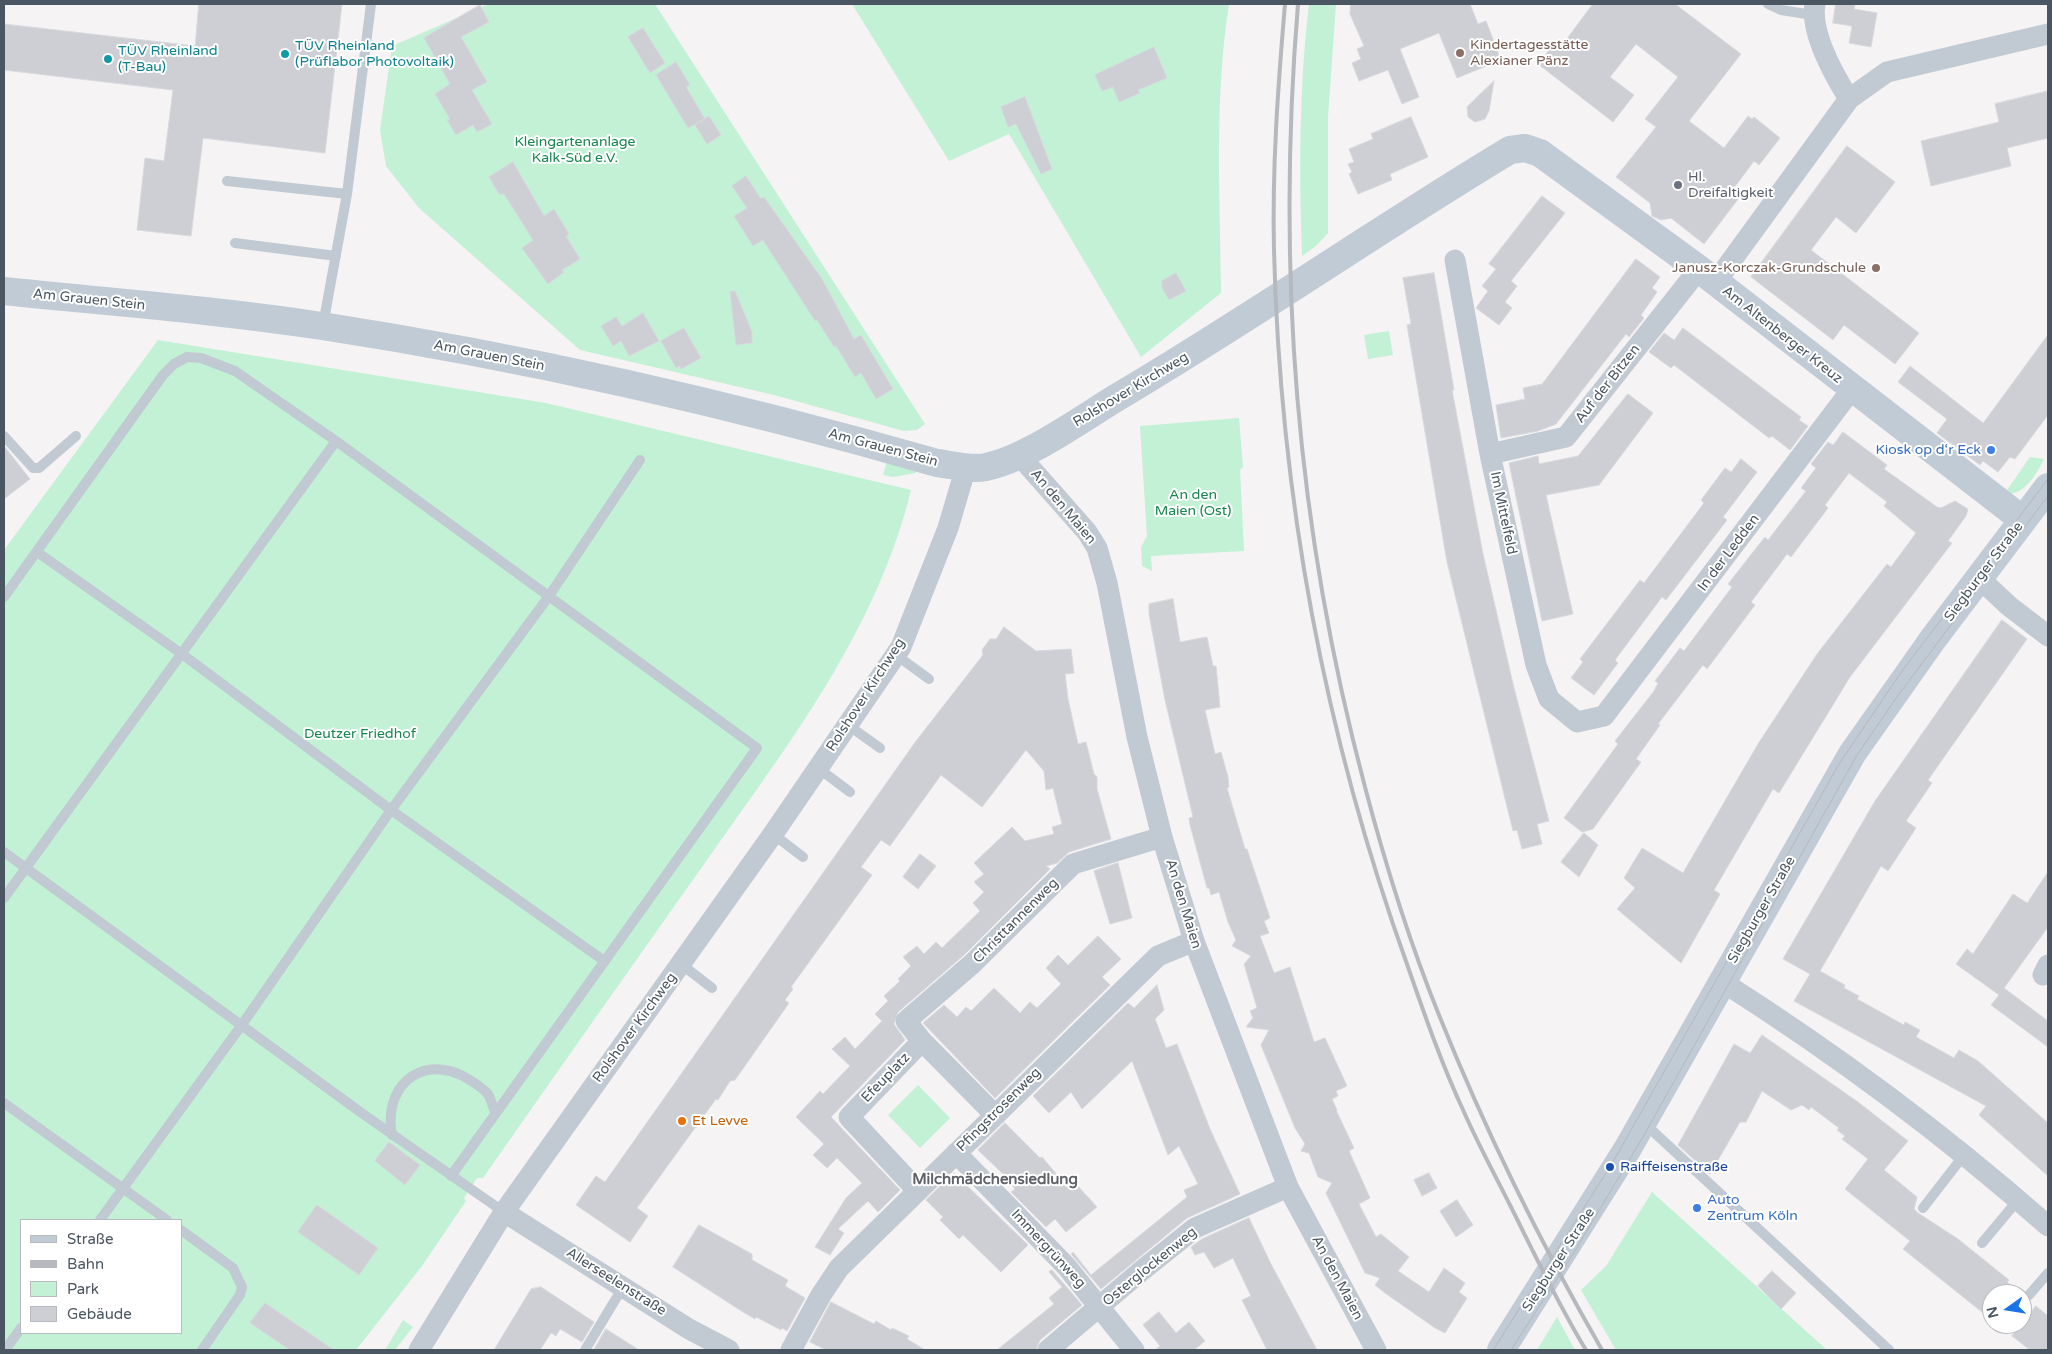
<!DOCTYPE html>
<meta charset="utf-8">
<style>
body{margin:0}
#map{position:relative;width:2052px;height:1354px;overflow:hidden;background:#f5f3f3;font-family:"Varela Round",sans-serif}
canvas{display:block}
.frame{position:absolute;inset:0;border:5px solid #4a5661;pointer-events:none}
.legend{position:absolute;left:20px;top:1219px;width:162px;height:115px;box-sizing:border-box;background:#fff;border:1px solid #b7bbc0;margin:0;padding:6px 9px;list-style:none;font-size:15px;color:#4a5661}
.legend li{display:flex;align-items:center;gap:10px;height:25px}
.legend b{width:25px;border:1px solid #b7bbc0}
.north{position:absolute;left:1982px;top:1284px;width:50px;height:50px;box-sizing:border-box;background:#fff;border:1px solid #b7bbc0;border-radius:50%;rotate:257deg;font-size:14px;font-weight:700;line-height:20px;text-align:center;color:#4a5661}
.north::after{content:'';display:block;margin:auto;width:18px;height:22px;background:#1a73e8;clip-path:polygon(50% 0,100% 100%,50% 72%,0 100%)}
</style>
<div id="map">
<canvas width="2052" height="1354"></canvas>
<div class="frame"></div>
<ul class="legend">
<li><b style="height:6px;background:#c1cbd6"></b>Straße</li>
<li><b style="height:6px;background:#b5b8bd"></b>Bahn</li>
<li><b style="height:14px;background:#c3f1d5"></b>Park</li>
<li><b style="height:14px;background:#cdcfd5"></b>Gebäude</li>
</ul>
<div class="north">N</div>
</div>
<script>
const context = document.querySelector('canvas').getContext('2d');
context.lineJoin = 'round';
function fillPath(path, color) { context.fillStyle = color; context.fill(path, 'evenodd'); }
function stroke(path, color, width, dash) { context.strokeStyle = color; context.lineWidth = width; context.lineCap = dash ? 'butt' : 'round'; context.setLineDash(dash || []); context.stroke(path); }
function label(font, color, halo, rows, align = 'center') {
  context.font = font + ' "Varela Round",sans-serif'; context.lineWidth = 4; context.setLineDash([]); context.textBaseline = 'middle'; context.strokeStyle = halo; context.fillStyle = color; for (const [text, x, y, turn = 0] of rows) {
    context.save(); context.translate(x, y); context.rotate((+turn || 0) * Math.PI / 180); context.textAlign = isNaN(turn) ? turn : align; if (halo) context.strokeText(text, 0, 0); context.fillText(text, 0, 0); context.restore();
  }
}
fillPath(new Path2D(`
 M489,4H655L925,424L917,430L904,431L774,395L580,350L419,208L386,166L380,130L392,46Z
 M852,4H1229C1214,99 1220,197 1221,293L1141,357L1009,134L949,161Z
 M1309,4H1336L1328,117V233L1316,246L1302,256C1299,172 1299,87 1309,4Z
 M1389,331L1393,355L1368,359L1364,335Z
 M158,340L546,403L911,490C877,630 788,745 707,860C632,966 557,1072 483,1178H477L464,1198L466,1201L422,1266L356,1350H4V550ZM21,1220H181V1333H21Z
 M1239,418L1243,467L1240,470L1244,551L1151,556L1152,571L1142,566L1141,547L1147,536L1140,426Z
 M2030,457L2044,459C2038,472 2023,498 2005,493Z
 M887,461L916,470V473L893,477L883,475Z
 M918,1085L950,1118L920,1148L888,1115Z
 M1652,1192L1827,1350H1616L1581,1290L1606,1266Z
 M1557,1317L1575,1350H1537Z
 M403,1320L413,1327L395,1350H385Z`), '#c3f1d5');
const building = new Path2D(`
 M199,4H342L325,153L203,138L191,236L137,230L145,158L164,161L173,90L4,70V24L195,46Z
 M1351,4H1470L1478,24L1486,21L1501,60L1457,78L1439,33L1400,49L1419,97L1402,104L1388,70L1359,81L1352,63L1361,59L1357,49L1364,46L1350,14Z
 M1593,4H1675L1741,54L1689,121L1724,148L1748,116L1752,119L1754,117L1780,138L1759,165L1754,161L1734,188L1742,194L1704,244L1671,218L1661,220L1652,216L1650,203L1616,177L1656,127L1645,119L1678,77L1636,44L1610,77L1634,95L1613,122L1538,64L1556,41L1562,45Z
 M1836,4H1855L1854,9L1877,13L1871,47L1849,43L1852,26L1833,23Z
 M480,5L489,22L461,37L487,82L472,90L492,124L477,132L473,125L456,135L447,120L450,119L435,94L450,84L424,38Z
 M643,28L665,63L650,73L628,37Z
 M1154,47L1167,78L1138,90L1140,93L1119,102L1113,87L1102,91L1095,75Z
 M676,62L690,85L686,87L705,119L688,128L656,75Z
 M1494,81L1489,111L1485,119L1475,122L1468,117L1467,107Z
 M2048,91V138L2007,148L2011,166L1931,186L1921,141L1999,122L1995,104Z
 M1025,97L1052,169L1041,174L1016,124L1008,127L1001,107Z
 M709,116L721,135L707,144L695,125Z
 M1411,117L1428,157L1390,174L1392,180L1358,194L1349,174L1352,172L1348,164L1354,162L1349,149L1373,139L1371,134Z
 M1847,146L1895,182L1856,233L1836,217L1811,250L1919,333L1895,364L1844,325L1833,340L1751,277Z
 M513,162L544,216L554,209L569,234L566,236L580,259L562,270L564,272L548,284L522,248L533,240L504,194H499L489,177Z
 M746,176L761,199L764,197L822,279L854,339L861,335L893,389L876,399L861,373L855,377L836,346L834,347L817,320L815,321L763,240L753,246L734,216L747,208L732,186Z
 M1542,196L1565,213L1511,281L1517,286L1505,302L1512,308L1499,325L1476,308L1488,291L1482,286L1496,269L1489,264Z
 M1636,259L1660,277L1652,288L1657,292L1641,315L1644,318L1629,337L1626,334L1556,424L1538,431L1501,438L1496,405L1525,399L1523,388L1542,384Z
 M1176,273L1186,291L1169,300L1162,288V281Z
 M1434,273L1454,390H1452L1483,554L1514,688L1549,821L1537,824L1542,844L1522,849L1517,830L1513,831L1447,562L1407,325L1411,324L1403,278Z
 M735,291L752,332V343L736,345L730,292Z
 M643,313L659,341L629,356L621,341L613,346L601,326L616,317L622,326Z
 M684,328L701,358L681,369L680,366L676,368L661,341Z
 M1683,328L1801,417L1799,420L1808,426L1790,450L1772,436L1769,438L1674,365L1671,368L1649,352L1664,333L1674,340Z
 M2048,335V415L2015,459L2010,457L1998,472L1983,461L1980,465L1937,433L1947,419L1898,382L1910,366L1983,423Z
 M1628,394L1653,413L1599,485L1546,495L1573,614L1542,621L1509,463L1538,456L1539,464L1578,456Z
 M1843,432L1887,465L1884,469L1937,507L1941,508L1955,501L1968,509L1966,516L1948,541L1952,543L1850,677L1779,793L1773,789L1714,890L1720,894L1681,963L1617,909L1635,888L1624,878L1642,848L1683,873L1758,744L1817,654L1887,564L1891,567L1916,533L1884,506L1887,502L1849,473L1825,505L1828,508L1791,557L1787,554L1776,569L1751,602L1755,605L1707,669L1703,665L1658,724L1660,725L1636,759L1641,762L1593,829L1582,832L1564,818L1618,744L1615,741L1654,691L1658,683L1655,681L1680,648L1684,651L1732,587L1728,584L1753,552L1765,537L1768,540L1806,491L1801,488L1816,468L1811,464L1828,442L1833,445Z
 M4,446L30,479L4,499Z
 M1741,459L1757,472L1723,517L1727,520L1666,600L1662,597L1615,660L1618,663L1594,695L1571,678L1583,662L1580,659L1640,580L1644,583L1704,503L1701,500L1725,468L1731,472Z
 M1173,599L1180,642L1207,637L1213,666H1216L1220,707L1205,710L1215,754L1221,752L1228,777L1229,787L1227,788L1245,849H1247L1270,918L1264,921L1269,933L1260,936L1274,973L1290,967L1314,1042L1325,1038L1347,1086L1336,1091L1338,1096L1332,1099L1337,1110H1336L1354,1148L1349,1151L1370,1198L1359,1204L1376,1237L1381,1234L1409,1257L1398,1271L1429,1292L1444,1268L1465,1283L1459,1292L1467,1298L1445,1333L1435,1328L1385,1293L1375,1285L1380,1278L1365,1273L1326,1193L1332,1183L1318,1177L1309,1153L1301,1151L1305,1144L1295,1128L1261,1045L1269,1030L1246,1027L1253,1018L1250,1011L1257,1008L1244,964L1251,956L1232,946L1236,940L1228,922L1219,892L1211,895L1209,888H1207L1190,825L1189,818L1193,817L1165,700L1149,614V604Z
 M2002,620L2027,639L1928,780L1932,783L1906,821L1916,828L1888,871L1881,866L1820,971L1845,985L1844,988L1859,996L1857,999L1904,1025L1905,1022L1920,1030L1916,1037L1954,1058L1959,1050L1978,1061L2048,1123V1176L1979,1115L1986,1106L1794,1001L1810,974L1783,959L1875,801Z
 M1004,627L1036,651L1071,649L1074,673L1065,674L1068,699L1078,744L1086,742L1094,774L1097,777V789L1111,839L1069,852L1057,863L1046,866L1050,869L964,955L898,1012L894,1024L905,1040L831,1117L900,1190L878,1212L868,1201L838,1229L844,1233L830,1255L815,1247L846,1198L862,1183L837,1158L827,1168L813,1155L824,1144L796,1117L820,1091L823,1094L850,1066L832,1049L845,1037L855,1049L882,1021L875,1014L888,1001L884,996L900,981L898,979L911,966L903,957L917,946L924,954L936,942L942,948L980,911L973,903L984,892L974,882L984,874L974,863L1012,827L1025,841L1054,834L1052,827L1062,824L1053,788L1046,790L1044,771L1026,750L982,807L941,775L890,846L881,840L861,867L872,875L791,987L793,989L785,1000L789,1003L735,1080L730,1081L718,1100L716,1099L637,1208L648,1216L630,1242L576,1205L596,1176L605,1182L916,741L983,655L982,650L990,639H996Z
 M1584,833L1598,845L1579,877L1561,862Z
 M920,854L936,866L918,889L903,877Z
 M1118,863L1132,918L1110,924L1094,871Z
 M2048,872V927L2004,988L2048,1021V1047L1991,1005L1999,995L1956,964L1967,949L1973,954L2013,894L2027,903Z
 M1098,936L1121,959L1102,977L1110,985L995,1098L923,1023L944,1005L957,1017L966,1007L971,1011L994,988L1020,1013L1030,1002L1037,1008L1061,984L1046,968L1058,955L1068,965Z
 M1157,985L1164,1010L1155,1019L1166,1048L1177,1044L1210,1129L1240,1194L1187,1218L1101,1289L1071,1254L1073,1252L1091,1275L1187,1197L1184,1190L1198,1184L1179,1146L1168,1155L1132,1061L1082,1109L1071,1092L1049,1113L1033,1096L1128,1003L1134,1008Z
 M1762,1035L1858,1102L1908,1141L1884,1170L1917,1197L1914,1209L1918,1213L1958,1239L2009,1280L2007,1282L2021,1294H1992V1320L1903,1249L1910,1241L1845,1189L1868,1159L1842,1139L1845,1136L1837,1130L1839,1128L1811,1107L1809,1110L1802,1105L1791,1110L1762,1091L1746,1122H1740L1710,1174L1678,1145L1734,1044L1750,1053Z
 M1005,1123L1040,1158L1042,1157L1070,1190L1076,1184L1097,1207L1066,1232L1055,1219L1046,1227L1011,1192L1015,1189L1002,1173L978,1150Z
 M389,1142L420,1165L405,1185L375,1161Z
 M954,1173L1028,1245L1001,1272L963,1235L959,1239L940,1220L943,1217L926,1200Z
 M1429,1173L1437,1188L1422,1196L1414,1180Z
 M1457,1200L1473,1225L1456,1237L1440,1211Z
 M317,1205L378,1248L359,1275L298,1232Z
 M1249,1218L1271,1264L1317,1350H1267L1242,1300L1251,1296L1233,1258L1214,1268L1204,1252L1195,1255L1191,1247L1202,1239Z
 M699,1225L752,1254V1260L788,1280L785,1286L805,1298L787,1331L782,1328L781,1330L756,1317L755,1319L743,1312L673,1267Z
 M1052,1270L1082,1305L1040,1340L1036,1350H997L1054,1304L1049,1298L1062,1287L1049,1272Z
 M1772,1271L1796,1293L1781,1309L1758,1286Z
 M541,1287L594,1322L582,1342L560,1329L556,1336L551,1333L540,1350H494L531,1289Z
 M831,1302L874,1324L876,1321L891,1330L892,1328L909,1336L907,1339L925,1350H826L810,1342Z
 M265,1303L334,1350H290L250,1323Z
 M2036,1306L2048,1316V1350H2030L2012,1336Z
 M1159,1312L1176,1333L1189,1322L1205,1341L1194,1350H1155L1160,1346L1143,1325Z
 M606,1329L639,1350H594Z`);
fillPath(building, '#cdcfd5');
stroke(building, '#d7d9de', 1);
stroke(new Path2D(`
 M1768,4L1781,10L1813,15
 M227,181L347,194
 M235,243L336,256
 M323,325L347,194L371,4
 M4,436L33,468H39L76,436
 M37,552L182,654L391,810L603,960
 M4,597L163,375L174,364L187,357L201,358L235,371L336,441L757,748L451,1176
 M896,655L929,679
 M848,725L880,748
 M818,768L850,792
 M773,834L803,857
 M4,852L363,1114L504,1212
 M4,898L336,441
 M681,964L712,988
 M4,1103L167,1220
 M1644,1123L1889,1350
 M392,1135C383,1089 418,1054 463,1076C470,1080 482,1087 488,1094C491,1099 493,1107 495,1112
 M1923,1208L1964,1155
 M100,1220L241,1026L391,810L549,596L640,460
 M181,1230L233,1268L242,1287L240,1295L202,1350
 M1982,1243L2018,1200
 M2029,1295L2048,1273
 M5,1350L21,1328
 M585,1350L623,1287`), '#c1cad2', 10);
stroke(new Path2D(`
 M1815,4C1810,32 1834,75 1849,99
 M1455,260L1490,454L1536,665L1549,699L1577,722L1604,716L1852,389
 M1715,283L1849,99L1887,72L2048,34
 M1490,454L1566,437L1699,269
 M1019,455L1087,532L1097,548L1107,583L1137,737L1162,837L1194,941L1288,1187L1376,1350
 M1979,578L2009,606L2048,636
 M2043,975L2048,965
 M1721,981C1836,1054 1946,1136 2048,1226
 M922,1041L906,1021L972,964L1073,864L1162,837
 M956,1153L1066,1266L1134,1350
 M917,1190L849,1117L922,1041L995,1115
 M504,1212L689,1329L729,1350
 M419,1350L504,1212L773,834L901,647L948,528L966,467
 M791,1350L821,1295L839,1268L1158,956L1194,941
 M1048,1350L1140,1272L1195,1228L1288,1187`), '#c1cad2', 21);
stroke(new Path2D(`
 M4,291C110,302 217,310 322,326C530,358 735,405 937,463C953,465 970,470 986,467C1026,459 1080,420 1116,398C1250,319 1377,230 1510,150L1525,148L1540,153L1699,269L2023,520
 M1501,1350L1628,1148L1852,754L1933,639L2048,487`), '#c1cbd6', 28);
stroke(new Path2D(`
 M1493,1350L1610,1167L1839,764L1902,671L2048,479
 M1511,1350L1573,1254L1643,1137L1857,755L1899,694L2048,496`), '#b5b8bd', 1);
stroke(new Path2D(`
 M1285,4C1278,86 1272,168 1274,250C1280,498 1324,734 1408,967C1425,1016 1442,1065 1464,1112C1478,1144 1495,1175 1511,1207C1535,1255 1558,1304 1586,1350
 M1298,4C1276,271 1296,527 1365,787C1385,863 1409,941 1439,1015C1485,1130 1540,1242 1602,1350`), '#b5b8bd', 4);
for (const [x, y, r, color] of [
 [1460,53,5,"#8d6e63"],
 [285,54,5,"#0f9aa8"],
 [108,59,5,"#0f9aa8"],
 [1678,185,5,"#6b7280"],
 [1876,268,5,"#8d6e63"],
 [1991,450,5,"#3f7fe0"],
 [682,1121,5,"#e8710a"],
 [1610,1167,5,"#1a4fb4"],
 [1697,1208,5,"#3f7fe0"]
]) { const dot = new Path2D(); dot.arc(x, y, r, 0, 2 * Math.PI); context.fillStyle = color; context.fill(dot); stroke(dot, '#fff', 2); }
label('14px', '#785e54', '#fff', [
 ["Kindertagesstätte",1470,45],
 ["Alexianer Pänz",1470,61],
 ["Janusz-Korczak-Grundschule",1866,268,"right"]
], 'left');
label('14px', '#0d838f', '#fff', [
 ["TÜV Rheinland",295,46],
 ["(Prüflabor Photovoltaik)",295,62],
 ["TÜV Rheinland",118,51],
 ["(T-Bau)",118,67]
], 'left');
label('14px', '#17864f', '#fff', [
 ["Kleingartenanlage",575,142],
 ["Kalk-Süd e.V.",575,158],
 ["An den",1193,495],
 ["Maien (Ost)",1193,511],
 ["Deutzer Friedhof",360,734]
]);
label('14px', '#5b616d', '#fff', [
 ["Hl.",1688,177],
 ["Dreifaltigkeit",1688,193]
], 'left');
label('14px', '#4a5661', '#fff', [
 ["Am Grauen Stein",89,300,6],
 ["Am Altenberger Kreuz",1782,335,38],
 ["Am Grauen Stein",489,356,11],
 ["Auf der Bitzen",1608,384,-52],
 ["Rolshover Kirchweg",1131,390,-31],
 ["Am Grauen Stein",883,448,15],
 ["An den Maien",1063,507,50],
 ["Im Mittelfeld",1503,513,78],
 ["In der Ledden",1729,553,-53],
 ["Siegburger Straße",1984,572,-53],
 ["Rolshover Kirchweg",866,695,-57],
 ["An den Maien",1183,904,73],
 ["Siegburger Straße",1762,910,-60],
 ["Christtannenweg",1016,921,-45],
 ["Rolshover Kirchweg",635,1028,-54],
 ["Efeuplatz",886,1078,-46],
 ["Pfingstrosenweg",999,1110,-45],
 ["Immergrünweg",1048,1249,47],
 ["Siegburger Straße",1559,1260,-57],
 ["Osterglockenweg",1150,1267,-39],
 ["An den Maien",1337,1278,62],
 ["Allerseelenstraße",616,1282,32]
]);
label('14px', '#366cbe', '#fff', [
 ["Kiosk op d‘r Eck",1981,450],
 ["Auto",1707,1200,"left"],
 ["Zentrum Köln",1707,1216,"left"]
], 'right');
label('14px', '#c56008', '#fff', [
 ["Et Levve",692,1121]
], 'left');
label('14px', '#164399', '#fff', [
 ["Raiffeisenstraße",1620,1167]
], 'left');
label('bold 15px', '#5f6368', '#fff', [
 ["Milchmädchensiedlung",995,1180]
]);
</script>
